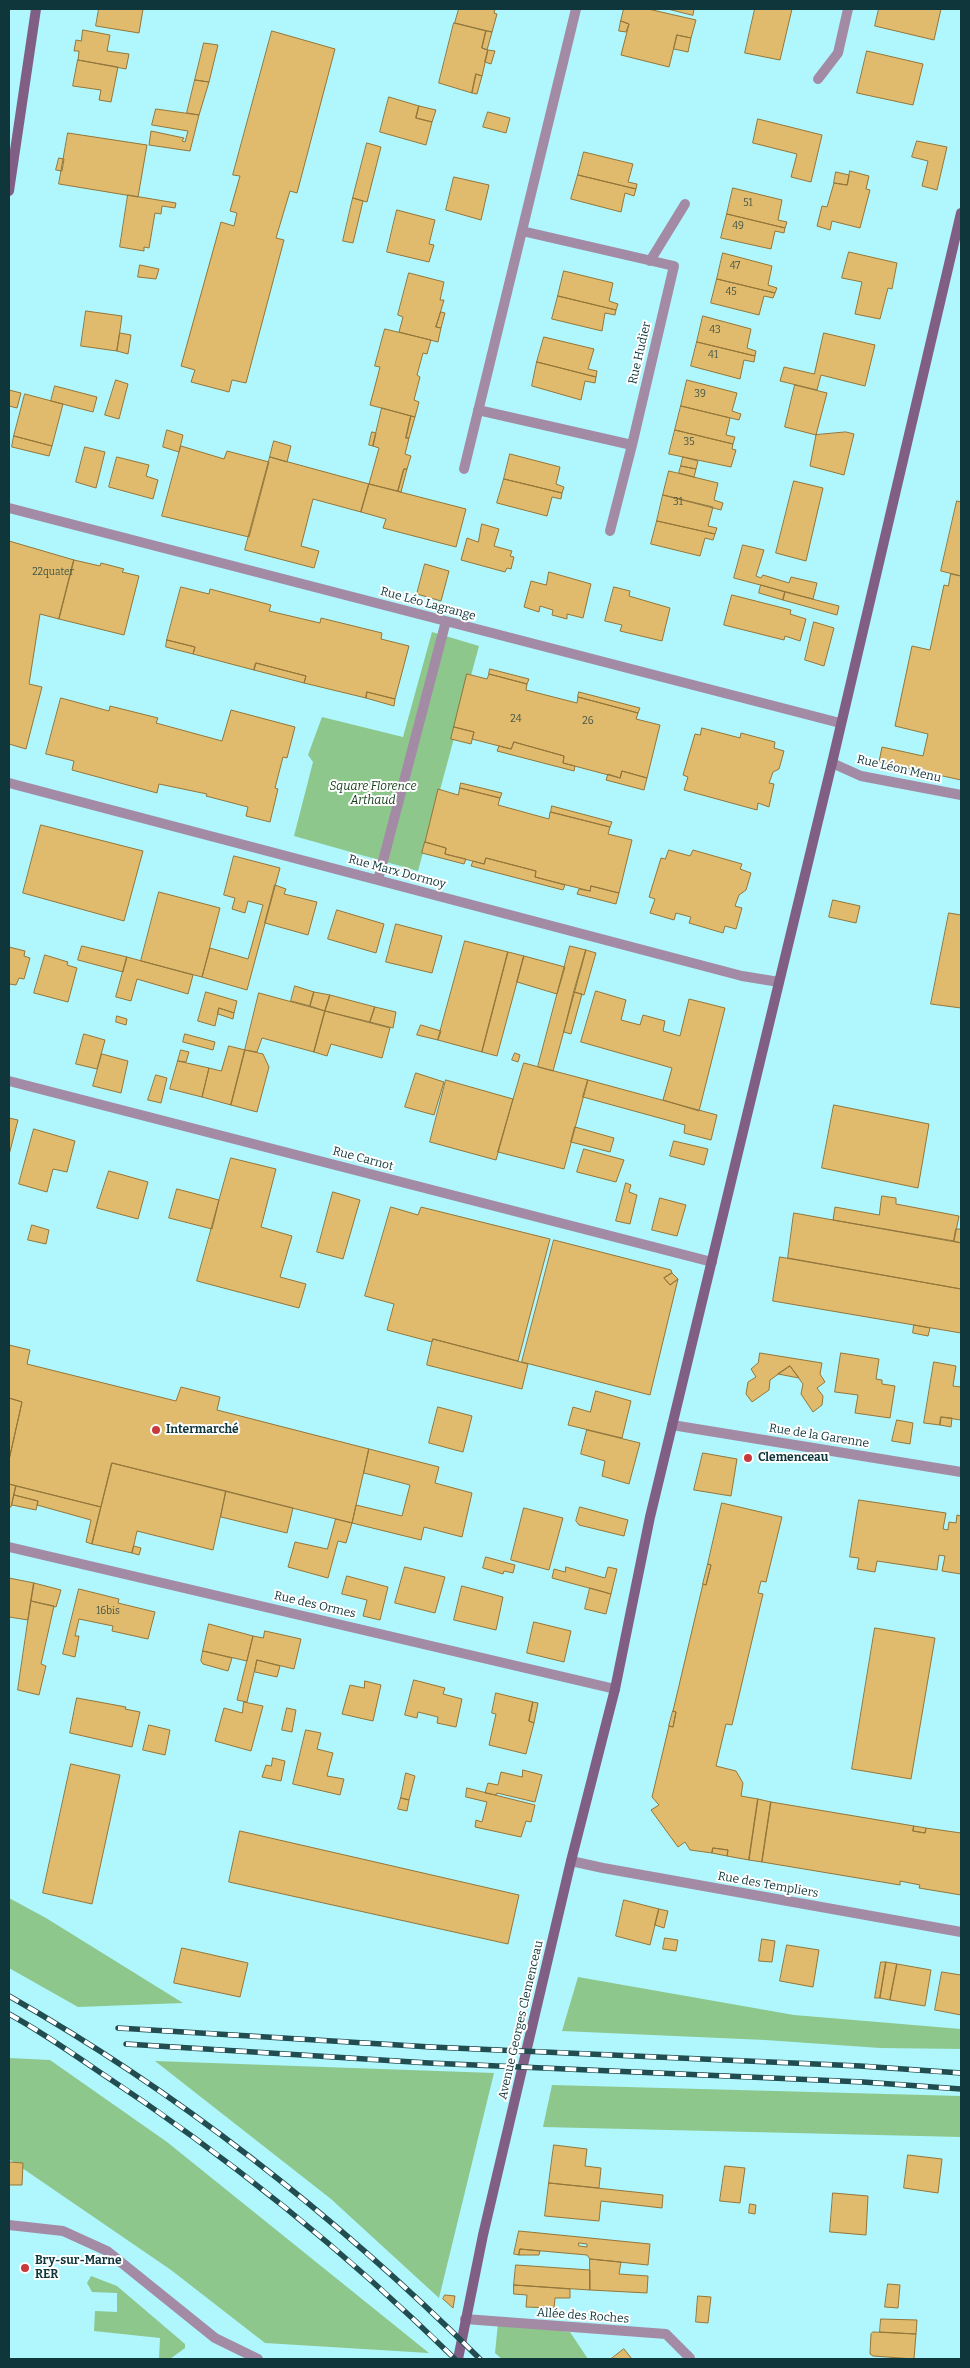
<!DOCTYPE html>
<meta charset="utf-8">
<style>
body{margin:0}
#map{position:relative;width:970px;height:2368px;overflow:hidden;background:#b0f6fd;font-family:Bitter,serif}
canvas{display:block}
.frame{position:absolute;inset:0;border:10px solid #0f363a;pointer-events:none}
</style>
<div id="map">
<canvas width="970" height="2368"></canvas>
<div class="frame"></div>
</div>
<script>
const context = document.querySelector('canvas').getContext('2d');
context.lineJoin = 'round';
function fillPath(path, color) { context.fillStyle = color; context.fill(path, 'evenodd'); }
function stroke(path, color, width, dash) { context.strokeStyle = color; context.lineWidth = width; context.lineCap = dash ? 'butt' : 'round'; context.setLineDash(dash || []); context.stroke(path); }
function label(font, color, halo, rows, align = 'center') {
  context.font = font + ' Bitter,serif'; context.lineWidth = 4; context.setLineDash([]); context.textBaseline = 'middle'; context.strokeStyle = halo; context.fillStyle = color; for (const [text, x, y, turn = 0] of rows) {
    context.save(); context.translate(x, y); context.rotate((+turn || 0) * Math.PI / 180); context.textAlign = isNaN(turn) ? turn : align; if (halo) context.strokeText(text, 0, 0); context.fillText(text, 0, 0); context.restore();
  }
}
fillPath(new Path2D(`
 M432,632L479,646L418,871L294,836L313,762L308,755L322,717L403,737Z
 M9,1898L46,1918L183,2003L78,2007L9,1968Z
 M578,1977L794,2015L961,2029V2049L880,2048L765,2040L562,2031Z
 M9,2058L50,2060L167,2142L429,2353L265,2343L171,2270L9,2159Z
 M155,2061L494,2073L439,2298L331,2199Z
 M552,2085L961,2096V2137L543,2127Z
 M91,2276L117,2286L185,2344V2348L170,2359H159L160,2338L94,2331L95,2311L117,2312V2293L92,2292L87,2283Z
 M498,2323L570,2332L588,2359H502L495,2353Z`), '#8dc78c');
const building = new Path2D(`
 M99,9H143L139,33L96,26Z
 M459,9H495L494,13L497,14L492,32L455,23Z
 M624,9H648L696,20L691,38L677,35L669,67L621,55L629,24L621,21Z
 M668,9H694L693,15Z
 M755,9H792L780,60L745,53Z
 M879,9H941L934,40L875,26Z
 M621,21L629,24L626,32L619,31Z
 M454,23L486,31L482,48L488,50L482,76L476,74L472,93L439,83Z
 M83,30L110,35L107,51L129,54L126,69L78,60L79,51H74L76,40L81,41Z
 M272,31L335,49L297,193L290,191L276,238L284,240L246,383L232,380L229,392L191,382L195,370L181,366L221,222L234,226L237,213L230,211L240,176L233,175Z
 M486,31L492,32L487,50L482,48Z
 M677,35L691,38L688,52L674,49Z
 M204,43L218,45L209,82L195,80Z
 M488,50L495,51L491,64L485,62Z
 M867,51L923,64L913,105L857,93Z
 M78,60L118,67L111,102L99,100L101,90L73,86Z
 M476,74L482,76L477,94L472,93Z
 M195,80L209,82L199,115L187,113Z
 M389,97L419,106L416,118L432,122L426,145L380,132Z
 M419,106L436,110L432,122L416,118Z
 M156,109L199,115L190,151L149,145L151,131L184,138L182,141L185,142L188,131L152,125Z
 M488,112L510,118L506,133L483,127Z
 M758,119L822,135L811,182L791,177L797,154L753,143Z
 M68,133L147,145L138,197L59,184Z
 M917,141L947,147L937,190L922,186L928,161L912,157Z
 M367,143L381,147L367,202L353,198Z
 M584,152L633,164L628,182L637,184L636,189L578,175Z
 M59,158L64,159L62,171L56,170Z
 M850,171L869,176L866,189L870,190L860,228L832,221L830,230L817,226L822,206L827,207L834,183L847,185Z
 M836,172L849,175L847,185L834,183Z
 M578,175L636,189L634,196L625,193L621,212L571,199Z
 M454,177L489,185L481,220L446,210Z
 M733,188L782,200L778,220L787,222L785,228L727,214Z
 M128,195L176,203L175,208L162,206L161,214L155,213L149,248L144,247V251L120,247Z
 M353,198L363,201L353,243L343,241Z
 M397,210L435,220L429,244L434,245L429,262L387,252Z
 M727,214L785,228L784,233L775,231L771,249L721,238Z
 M849,252L897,263L892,289L888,288L880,319L855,314L862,282L842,278Z
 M723,253L772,266L768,285L777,288L775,293L717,279Z
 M140,265L159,269L156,279L138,277Z
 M564,271L613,283L609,301L618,304L616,310L558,296Z
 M409,273L444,282L440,300H444L436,327L441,328L438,342L399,332L403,317L398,315Z
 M717,279L775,293L773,298L764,296L759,315L711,303Z
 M558,296L616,310L615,315L605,313L602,331L552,319Z
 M86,311L122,316L117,351L81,346Z
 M441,312L445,313L441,328L436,327Z
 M703,316L751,329L747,348L756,351L755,356L697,342Z
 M385,329L431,340L427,354L423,353L417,375L420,377L414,400L419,402L415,417L370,405L380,367L375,366Z
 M120,333L131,335L128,354L117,351Z
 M824,333L875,345L865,386L821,375L817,390L780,381L784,367L814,374Z
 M544,337L594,349L588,369L597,371L596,377L537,362Z
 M697,342L755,356L754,362L744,360L740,379L691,366Z
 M537,362L596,377L595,383L585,381L581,400L532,386Z
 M116,380L128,384L119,419L105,415Z
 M687,380L737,393L732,411L741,414L739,420L681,406Z
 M795,385L827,393L816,435L785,427Z
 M55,386L97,397L93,412L51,401Z
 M9,390L21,393L17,408L9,406Z
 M25,394L63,404L52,446L14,436Z
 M681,406L730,418L726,435L735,437L733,444L675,430Z
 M382,408L411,416L406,438H409L405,454L411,456L407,469H404L398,491L369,484L379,448L373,446Z
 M411,416L415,417L409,438H406Z
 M167,430L183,435L179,452L163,447Z
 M675,430L733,444L732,449L736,450L731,467L669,454Z
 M372,432L376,433L373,446L369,445Z
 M846,432L854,434L844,475L810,466L816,435Z
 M14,436L52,446L49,456L12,447Z
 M274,441L291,446L287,462L270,457Z
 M181,446L224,459L227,451L269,462L249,537L162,516Z
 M85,447L105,452L96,488L76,482Z
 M510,454L560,467L556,484L564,487L562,493L504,479Z
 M117,457L149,465L146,476L158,480L153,499L109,487Z
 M270,457L369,484L361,512L313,499L301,546L319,551L314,568L245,550Z
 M683,457L698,461L696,469L681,466Z
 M681,466L696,469L694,477L679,473Z
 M404,469H407L401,492L398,491Z
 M669,471L718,483L714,500L723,503L721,510L663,495Z
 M504,479L562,493L561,499L552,497L547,516L497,503Z
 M794,481L823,488L806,561L776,553Z
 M369,484L466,509L456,547L383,528L386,519L361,512Z
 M663,495L713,507L708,526L717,528L715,534L657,521Z
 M957,501L961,502V576L941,571Z
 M657,521L715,534L713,540L705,538L700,556L651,544Z
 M482,524L499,529L494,546L512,551L510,556L514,557L511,569L507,568L505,572L461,560L467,538L478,542Z
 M9,541L74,560L59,619L40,614L29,684L42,687L26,749L9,744Z
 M743,545L764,550L756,576L761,578L763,575L789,583L791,577L817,583L813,599L734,578Z
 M74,560L100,566L101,563L124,569L122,572L139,576L124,635L59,619Z
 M425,564L449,571L441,601L417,594Z
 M549,572L591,584L583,618L567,614V619L552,615L553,610L540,606L539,612L524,607L531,581L546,585Z
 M951,574L961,576V780L879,762L882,747L923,756L928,734L895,726L912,646L930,650L944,585L948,586Z
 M761,585L785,592L783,600L759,593Z
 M181,587L209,594L210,589L271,605L269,611L320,623L321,618L382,633L381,639L409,646L395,699L367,692L366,698L304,683L306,676L256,663L254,670L193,654L195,647L167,640Z
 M614,587L630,591L629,596L670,608L662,641L620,631L622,625L605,621Z
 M785,592L839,606L837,615L783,600Z
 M732,595L791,610L790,614L806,619L800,641L785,636L784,640L724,625Z
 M814,622L834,628L824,666L805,660Z
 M167,640L195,647L193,654L166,647Z
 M256,663L306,676L304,683L254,670Z
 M490,669L529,679L527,684L489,674Z
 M467,674L487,679L489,674L527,684L526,690L577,703L578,697L638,713L636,719L660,725L647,778L622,771L620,778L563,763L564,756L514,742L511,749L472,739L474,732L454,727Z
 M367,692L395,699L394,706L366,698Z
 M579,692L640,708L638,713L578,697Z
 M61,698L109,711L110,706L158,718L156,723L222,741L231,710L295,727L287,758L283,757L275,788L278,789L270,822L246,816L248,807L206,796L207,794L159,784L157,793L72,770L74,761L46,754Z
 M454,727L474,732L471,744L451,739Z
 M702,728L740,738L741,733L775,742L774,748L784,751L779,769L773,772L769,783L774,784L769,807L758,803L757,810L684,790L688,777L683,775L695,734L700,735Z
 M514,742L564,756L563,763L575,766L574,771L497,751L499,746L511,749Z
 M622,771L647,778L644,790L606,780L608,774L620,778Z
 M461,783L502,793L500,798L460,788Z
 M460,788L500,798L498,805L549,819L550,812L610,827L608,834L632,840L619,893L591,886L590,891L535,877L536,871L486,858L484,864L445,854L446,848L425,842L438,789L458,795Z
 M552,806L612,822L610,827L551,812Z
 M41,825L143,851L124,921L23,893Z
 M425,842L446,848L445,854L466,859L464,864L422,853Z
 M669,850L690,856L693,850L742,864L740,869L751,873L746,890L739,895L735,906L742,908L736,929L725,926L723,933L689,923L691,917L676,913L674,920L650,913L655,899L649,897L661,858L665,859Z
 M234,856L280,868L247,990L202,977L210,948L248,959L263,905L248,901L245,913L232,909L235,898L224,895Z
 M486,858L536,871L535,877L565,885L563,890L471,866L473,861L484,864Z
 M275,885L286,889L284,894L317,902L308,935L265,923Z
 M591,886L619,893L616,904L577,894L579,889L590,891Z
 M159,892L220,908L202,977L141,961Z
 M833,900L860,906L856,923L829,917Z
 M337,910L384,924L376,953L328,939Z
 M949,913L961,915V1008L931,1004Z
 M396,924L442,936L432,973L386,962Z
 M465,941L508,952L482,1052L438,1040Z
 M82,946L127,957L123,972L78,960Z
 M570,946L586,950L553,1071L538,1067Z
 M9,947L25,951L24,956L30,958L24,979L19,978L16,985L9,984Z
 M586,950L596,953L584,995L574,992Z
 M508,952L524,956L497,1056L482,1052Z
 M45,955L68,962L67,965L77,968L68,1002L34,993Z
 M524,956L565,967L557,994L517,982Z
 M127,957L193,975L188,994L137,979L131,1001L116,997Z
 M295,986L314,992L310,1006L291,1001Z
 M596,991L626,1000L621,1020L640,1025L643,1015L665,1021L663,1031L680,1036L689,999L725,1008L699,1111L663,1100L672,1068L581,1042Z
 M206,992L237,1001L234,1013L219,1008L215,1026L198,1021Z
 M314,992L330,995L325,1011L310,1006Z
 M574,992L582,994L571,1034L564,1032Z
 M259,993L325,1011L314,1052L262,1038L257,1052L245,1050Z
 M330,995L375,1007L370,1022L325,1011Z
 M375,1007L396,1012L393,1028L370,1022Z
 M219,1008L234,1013L233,1019L218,1014Z
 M325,1011L390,1028L382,1058L331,1044L327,1056L314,1052Z
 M117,1016L127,1019L126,1025L116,1022Z
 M421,1025L441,1031L438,1040L417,1035Z
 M84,1034L105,1040L97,1069L76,1064Z
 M185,1034L215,1042L213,1050L183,1042Z
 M229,1046L245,1050L231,1105L202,1097L209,1068L221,1071Z
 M181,1050L189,1052L186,1062L178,1061Z
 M245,1050L263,1054L269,1067L257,1112L231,1105Z
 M515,1053L520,1055L518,1062L512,1060Z
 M102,1054L128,1061L121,1093L93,1086Z
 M178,1061L209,1068L202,1097L170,1089Z
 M524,1063L588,1080L564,1169L498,1152Z
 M416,1073L444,1082L434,1115L405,1107Z
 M156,1075L167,1078L161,1103L148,1100Z
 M446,1080L513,1099L496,1160L430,1142Z
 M588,1080L717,1115L711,1140L684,1133L685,1125L583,1097Z
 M834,1105L929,1124L918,1188L822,1168Z
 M9,1118L18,1120L9,1155Z
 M575,1127L614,1138L610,1152L571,1142Z
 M34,1129L75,1141L67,1172L53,1169L47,1192L19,1184Z
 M674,1141L708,1149L704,1165L670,1156Z
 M584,1149L624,1160L616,1182L577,1172Z
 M231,1158L276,1169L261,1227L292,1236L280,1277L306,1284L299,1308L197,1281Z
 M109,1171L148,1182L138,1219L97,1208Z
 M626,1183L631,1185L629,1192L637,1195L630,1224L616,1221Z
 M177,1189L219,1200L212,1229L169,1218Z
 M333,1192L360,1200L343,1259L317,1252Z
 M882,1196L896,1198V1204L959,1216L954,1241L833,1220L835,1207L879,1215Z
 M660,1198L686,1205L677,1236L652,1230Z
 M391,1207L418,1215L421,1207L550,1239L518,1361L433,1339L432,1342L387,1330L394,1304L365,1296Z
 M794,1213L961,1243V1289L788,1258Z
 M32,1225L49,1230L46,1244L28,1240Z
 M956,1229H961V1243L954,1241Z
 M554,1240L671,1270L672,1273L664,1278L670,1285L678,1279L650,1395L522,1362Z
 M780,1257L961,1289V1333L773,1301Z
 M672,1273L678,1279L670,1285L664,1278Z
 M914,1325L930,1328L928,1336L913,1333Z
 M433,1339L528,1364L522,1389L427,1365Z
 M9,1345L30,1350L27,1364L176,1401L181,1387L220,1397L217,1410L369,1449L352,1523L112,1463L101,1507L9,1484V1460L22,1402L9,1398Z
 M760,1353L822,1363L820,1374L825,1382L817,1388L823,1396L822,1405L813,1412L801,1394L803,1384L790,1366L770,1380L769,1390L752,1402L746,1394L748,1382L756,1377L751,1369L758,1363Z
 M841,1353L879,1359L876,1379L882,1380V1384L895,1386L890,1418L855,1413L858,1395L835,1392Z
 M934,1362L956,1366L953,1386L961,1387V1420L941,1417L940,1425L924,1423Z
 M790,1366L799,1378L778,1374Z
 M596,1391L631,1401L622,1438L568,1425L573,1407L590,1412Z
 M9,1398L22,1402L9,1460Z
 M438,1407L472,1416L463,1452L429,1443Z
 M941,1417L952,1418L951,1427L940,1425Z
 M897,1420L913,1423L910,1444L892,1441Z
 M587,1430L640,1443L629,1484L602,1476L605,1461L581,1454Z
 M369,1449L439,1467L435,1483L472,1493L462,1537L424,1527L421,1540L352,1523L356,1505L402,1516L410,1485L364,1473Z
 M703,1453L737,1459L731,1496L694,1490Z
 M112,1463L226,1491L213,1550L137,1531L132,1553L92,1544Z
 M9,1484L16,1486L11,1507H9Z
 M16,1486L101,1507L92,1544L86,1542L91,1520L37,1505L38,1501L14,1495Z
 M226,1491L293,1508L287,1533L221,1517Z
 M14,1495L38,1501L36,1510L12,1505Z
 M859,1500L946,1513L943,1529L948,1530L949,1522L956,1523L957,1515L961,1516V1574L942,1571L945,1556L939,1555L937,1570L877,1561L875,1572L857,1569L859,1558L850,1557Z
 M722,1503L782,1517L766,1582L761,1581L758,1593L763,1594L732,1725L726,1724L716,1766L736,1771L743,1783L741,1796L758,1799L749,1860L727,1856L728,1850L713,1848L712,1853L690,1850L685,1842L678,1847L651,1810L659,1805L652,1797L669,1726L673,1727L676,1712L673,1711L703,1584L706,1585L711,1565L708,1564Z
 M580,1507L628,1520L624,1536L579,1525L576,1521Z
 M524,1508L563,1518L549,1570L511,1560Z
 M336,1519L352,1523L346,1543L338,1541L328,1578L288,1567L295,1542L327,1549Z
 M134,1546L141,1548L139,1555L132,1553Z
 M486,1557L515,1565L513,1573L504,1571L503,1574L483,1568Z
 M708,1564L711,1565L706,1585L703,1584Z
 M405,1567L445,1577L435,1613L395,1603Z
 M566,1567L605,1578L608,1567L617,1569L611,1594L552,1578L554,1569L565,1572Z
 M347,1576L388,1587L380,1620L363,1616L367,1600L342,1594Z
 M9,1578L34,1583L28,1620L9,1617Z
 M34,1583L61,1590L56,1607L31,1601Z
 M462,1586L503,1597L496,1630L454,1620Z
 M590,1588L611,1594L606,1614L585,1609Z
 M79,1589L119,1599L118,1603L155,1612L148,1639L112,1631L113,1626L79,1619L75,1636H79L75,1657L63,1654Z
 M31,1601L54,1606L41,1664L46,1666L39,1695L18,1690Z
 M534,1622L571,1631L564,1662L527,1653Z
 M209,1624L253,1636L247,1661L203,1651Z
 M875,1628L935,1638L911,1779L852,1769Z
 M265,1631L301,1639L294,1669L257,1660L247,1702L237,1700L253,1636L263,1638Z
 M203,1651L232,1658L228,1671L203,1664L201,1661Z
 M257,1660L280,1666L277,1677L255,1672Z
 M414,1680L445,1688L443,1694L462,1699L456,1727L437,1723L438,1717L418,1712L417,1718L405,1715Z
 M365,1681L381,1685L373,1721L342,1714L350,1685L364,1688Z
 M496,1693L533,1702L529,1721L534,1723L526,1754L489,1745L496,1714L492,1713Z
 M77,1698L126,1707L125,1709L140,1712L132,1747L70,1733Z
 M244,1702L263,1706L251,1751L215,1741L224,1708L242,1713Z
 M533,1702L538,1703L534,1723L529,1721Z
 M287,1708L296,1710L292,1732L282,1730Z
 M673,1711L676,1712L673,1727L669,1726Z
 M149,1725L170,1730L165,1755L143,1750Z
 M306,1730L321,1733L317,1749L333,1753L327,1776L344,1779L340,1795L293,1784Z
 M273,1758L285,1761L281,1781L262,1777L266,1765L271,1766Z
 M71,1764L120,1775L92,1904L43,1893Z
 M523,1770L542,1775L535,1802L497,1793L496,1795L485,1793L488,1783L498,1785L501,1772L522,1777Z
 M406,1773L415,1776L409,1800L401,1798Z
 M467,1788L535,1805L531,1822L526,1821L521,1837L475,1827L476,1820L482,1822L487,1802L466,1797Z
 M401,1798L409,1800L407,1811L398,1809Z
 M758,1799L771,1802L762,1862L749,1860Z
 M771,1802L914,1826L913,1831L925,1833L926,1828L961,1833V1895L919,1888L920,1885L900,1881V1885L762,1862Z
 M914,1826L926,1828L925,1833L913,1831Z
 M240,1831L519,1895L508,1944L229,1882Z
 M713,1848L728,1850L727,1856L712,1853Z
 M624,1900L659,1909L650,1945L616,1936Z
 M659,1909L668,1911L664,1928L655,1925Z
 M665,1938L678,1940L676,1951L663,1949Z
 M762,1939L775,1941L772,1962L759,1961Z
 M787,1945L819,1950L813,1987L780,1981Z
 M182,1948L248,1963L240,1997L174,1983Z
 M881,1962H886L880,1998H875Z
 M886,1962L897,1964L890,2000L880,1998Z
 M897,1964L931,1970L925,2006L890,2000Z
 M942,1972L961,1975V2015L935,2010Z
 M554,2145L587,2149L585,2166L601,2168L599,2188L549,2183Z
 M908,2155L942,2159L938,2193L904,2188Z
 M9,2162L23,2163L22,2185H9Z
 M725,2166L745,2168L740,2203L720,2201Z
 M549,2183L663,2195L662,2208L601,2201L599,2221L545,2216Z
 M833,2193L868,2196L866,2235L830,2232Z
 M750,2204L756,2205L755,2214L749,2213Z
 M519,2231L650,2244L648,2265L590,2259L587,2255L520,2249L519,2255L514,2254ZM579,2243L587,2244V2247L579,2246Z
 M520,2249L540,2251L539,2255H519Z
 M590,2259L621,2262L619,2274L648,2276L647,2293L590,2290Z
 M516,2265L590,2270V2290L514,2285Z
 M888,2284L900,2285L898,2308L885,2307Z
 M514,2285L570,2289V2298H555L554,2308L526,2307L527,2295L514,2294Z
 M445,2295L455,2296L453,2308L443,2299Z
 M698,2296L711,2297L708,2323L696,2322Z
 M881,2319L917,2320L916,2334L880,2332Z
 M873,2332L916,2334L914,2359L873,2356L870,2354L871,2334Z
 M624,2349L632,2359H611Z`);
fillPath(building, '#e0ba6d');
stroke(building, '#937639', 1);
stroke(new Path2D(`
 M818,79L838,53L848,9
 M650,261L685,204
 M478,410L632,445L674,266L522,231
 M464,469L576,9
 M9,508L840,723
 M610,531L632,445
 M832,763L861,776L961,795
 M9,783L742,976L779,982
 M378,880L446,621
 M9,1081L712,1262
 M672,1425L961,1472
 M9,1547L615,1689
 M571,1861L603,1868L961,1932
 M9,2225L63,2231L107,2251L215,2338L258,2359
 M465,2319L666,2334L690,2358`), '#a38ba5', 10);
stroke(new Path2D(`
 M9,191L36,9
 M458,2359L483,2235L571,1861L615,1689L650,1517L832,763L961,213`), '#815e84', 10);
const rail = new Path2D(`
 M9,1996C181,2094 339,2219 480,2359
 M9,2014C40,2031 69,2051 98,2071C227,2156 345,2251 455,2359
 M118,2028L431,2047L860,2066L961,2073
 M126,2044L429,2063L863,2082L961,2089`);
stroke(rail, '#214c50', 5.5);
stroke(rail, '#fff', 4, [11]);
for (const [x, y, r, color] of [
 [156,1430,5,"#c8393c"],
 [748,1458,5,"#c8393c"],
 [25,2268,5,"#c8393c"]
]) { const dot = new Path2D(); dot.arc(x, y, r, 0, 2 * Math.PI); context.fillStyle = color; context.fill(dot); stroke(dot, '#fff', 2); }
label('10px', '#435747', null, [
 ["51",748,203],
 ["49",738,226],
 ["47",735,266],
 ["45",731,292],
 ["43",715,330],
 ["41",713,355],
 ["39",700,394],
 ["35",689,442],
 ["31",678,502],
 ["22quater",53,572],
 ["24",516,719],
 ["26",588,721],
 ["16bis",108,1611]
]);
label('12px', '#0f363a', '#fff', [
 ["Rue Hudier",640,353,-77],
 ["Rue Léo Lagrange",428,604,15],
 ["Rue Léon Menu",899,769,13],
 ["Rue Marx Dormoy",397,872,15],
 ["Rue Carnot",363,1159,15],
 ["Rue de la Garenne",819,1436,9],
 ["Rue des Ormes",315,1605,13],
 ["Rue des Templiers",768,1885,10],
 ["Avenue Georges Clemenceau",521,2020,-77],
 ["Allée des Roches",583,2316,4]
]);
label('italic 12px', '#143e16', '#fff', [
 ["Square Florence",373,787],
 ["Arthaud",373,801]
]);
label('bold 12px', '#0f363a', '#fff', [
 ["Intermarché",166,1430],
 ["Clemenceau",758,1458],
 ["Bry-sur-Marne",35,2261],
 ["RER",35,2275]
], 'left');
</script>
